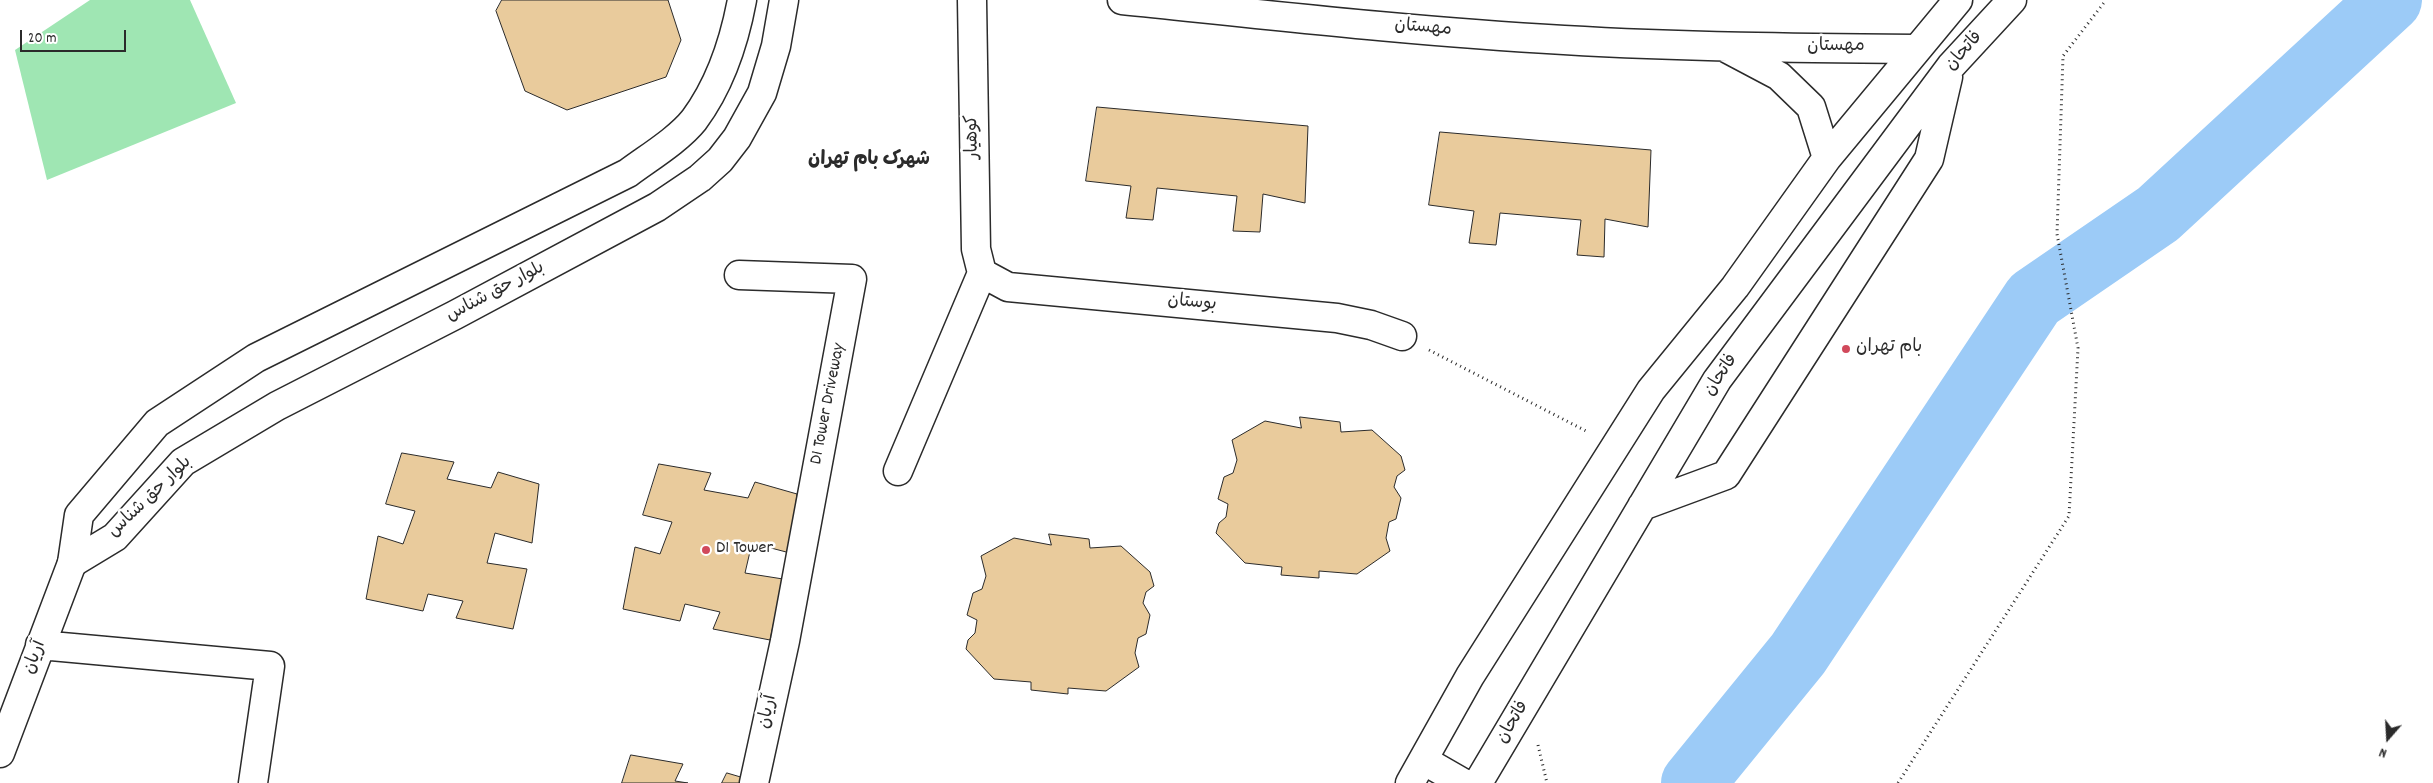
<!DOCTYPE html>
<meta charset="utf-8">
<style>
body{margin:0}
#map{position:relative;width:2433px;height:783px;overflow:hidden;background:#fff;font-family:Dekko,sans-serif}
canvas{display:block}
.north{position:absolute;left:2363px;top:713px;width:50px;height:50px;-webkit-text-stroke:4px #fff;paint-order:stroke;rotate:199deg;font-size:14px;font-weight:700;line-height:20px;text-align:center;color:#2b2b2b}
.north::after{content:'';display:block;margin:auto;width:18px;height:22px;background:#2b2b2b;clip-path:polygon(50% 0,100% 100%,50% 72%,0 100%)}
.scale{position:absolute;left:20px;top:30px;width:106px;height:22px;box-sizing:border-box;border:2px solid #2b2b2b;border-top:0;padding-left:6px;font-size:15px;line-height:18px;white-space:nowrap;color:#2b2b2b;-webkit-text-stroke:4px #fff;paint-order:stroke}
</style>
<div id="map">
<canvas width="2433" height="783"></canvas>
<div class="north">N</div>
<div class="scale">20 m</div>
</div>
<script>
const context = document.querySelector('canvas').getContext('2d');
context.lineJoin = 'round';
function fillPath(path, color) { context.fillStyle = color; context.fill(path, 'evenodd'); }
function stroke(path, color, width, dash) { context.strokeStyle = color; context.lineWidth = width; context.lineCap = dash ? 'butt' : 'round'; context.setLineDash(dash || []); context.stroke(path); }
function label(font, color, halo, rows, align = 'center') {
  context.font = font + ' Dekko,"Playpen Sans Arabic",sans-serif'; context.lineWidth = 5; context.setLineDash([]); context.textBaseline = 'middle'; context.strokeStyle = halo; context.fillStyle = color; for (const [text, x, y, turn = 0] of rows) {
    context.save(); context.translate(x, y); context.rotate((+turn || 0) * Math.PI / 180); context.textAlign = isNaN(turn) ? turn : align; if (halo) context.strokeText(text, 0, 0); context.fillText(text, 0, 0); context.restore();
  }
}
fillPath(new Path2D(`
 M90,0H190L236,103L47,180L15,50Z`), '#9fe6b3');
stroke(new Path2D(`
 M1693,783L1798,654L2034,299L2158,214L2390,0`), '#9ccbf7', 64);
const building = new Path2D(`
 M502,0H668L681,40L666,77L567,110L525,91L496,11Z
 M1097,107L1308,126L1305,203L1263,194L1260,232L1233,231L1237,196L1157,188L1153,220L1126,218L1131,186L1086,181Z
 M1440,132L1651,150L1648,227L1605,219L1604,257L1577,255L1581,220L1500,213L1496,245L1469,243L1474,211L1429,205Z
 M1300,417L1340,422L1341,432L1372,430L1401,456L1405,470L1397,476L1394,487L1401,498L1396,519L1389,522L1386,538L1390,551L1357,574L1319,571V578L1281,575L1282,567L1245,563L1216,533L1219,523L1226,517L1228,504L1218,499L1224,477L1233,473L1237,460L1232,440L1265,421L1301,428Z
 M402,453L454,462L447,479L491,488L498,472L539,484L532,543L495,533L487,563L527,569L513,629L456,618L463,601L428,594L423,611L366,599L378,536L403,544L415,511L386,504Z
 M659,464L711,473L704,490L748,498L755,482L797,494L790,553L752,543L745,573L783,579L770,640L713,629L720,612L685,604L680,621L623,609L635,547L660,554L672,522L643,515Z
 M1049,534L1089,539L1090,548L1121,546L1150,572L1154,586L1146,592L1143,603L1150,615L1146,634L1138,638L1135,653L1139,667L1106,691L1068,688V694L1031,690V682L994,679L966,649L968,640L975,633L977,620L967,615L973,593L982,589L986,576L981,556L1014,538L1051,545Z
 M631,755L683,764L675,781L688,783H622Z
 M727,773L761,783H722Z`);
fillPath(building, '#e9cb9c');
stroke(building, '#2b2b2b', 1);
const minor = new Path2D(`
 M972,0L976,249L982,273
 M1122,0C1269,15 1417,32 1564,40C1682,47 1799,48 1917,49
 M1728,49L1779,76L1811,107L1827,158
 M982,273L1008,287L1337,318L1371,325L1402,336
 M739,275L852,279L785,641L754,783
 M898,471L982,273
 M1642,506L1726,475L1929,159L1948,77
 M40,645L270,666L253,783
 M0,753L72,563
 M1423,760L1463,783
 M1410,783L1470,676L1651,390L1735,287L1827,158L1958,0
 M1478,783L1717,380L1951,66L2012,0`);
const major = new Path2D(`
 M72,563L115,537L183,462L277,406L455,315L657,207L700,178L720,160L737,138L762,93L776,46L784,0
 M72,563L79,515L157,423L256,358L628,173C648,158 678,140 694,120C720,85 734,43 742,0`);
stroke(minor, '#2b2b2b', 31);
stroke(major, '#2b2b2b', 31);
stroke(new Path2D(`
 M1429,350L1588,432
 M1538,745L1547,783
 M1898,783L2069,516L2078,348L2057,234L2063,56L2106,0`), '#2b2b2b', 3, [1, 4]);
stroke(minor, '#fff', 28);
stroke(major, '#fff', 28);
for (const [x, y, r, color] of [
 [1846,349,5,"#d1495b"],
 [706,550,5,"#d1495b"]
]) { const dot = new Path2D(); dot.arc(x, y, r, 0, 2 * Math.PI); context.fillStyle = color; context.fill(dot); stroke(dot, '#fff', 2); }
label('18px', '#2b2b2b', '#fff', [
 ["مهستان",1423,29,5],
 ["مهستان",1836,48],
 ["فاتحان",1965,52,-48],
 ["کوهیار",974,137,-91],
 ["بلوار حق شناس",496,293,-28],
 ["بوستان",1192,304,5],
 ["فاتحان",1722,376,-56],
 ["D1 Tower Driveway",829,404,-79],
 ["بلوار حق شناس",151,498,-44],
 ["آریان",36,658,-69],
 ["آریان",769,712,-78],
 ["فاتحان",1514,723,-59]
]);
label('18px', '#2b2b2b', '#fff', [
 ["بام تهران",1856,349],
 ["D1 Tower",716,550]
], 'left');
label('bold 19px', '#2b2b2b', '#fff', [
 ["شهرک بام تهران",869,161]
]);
</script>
